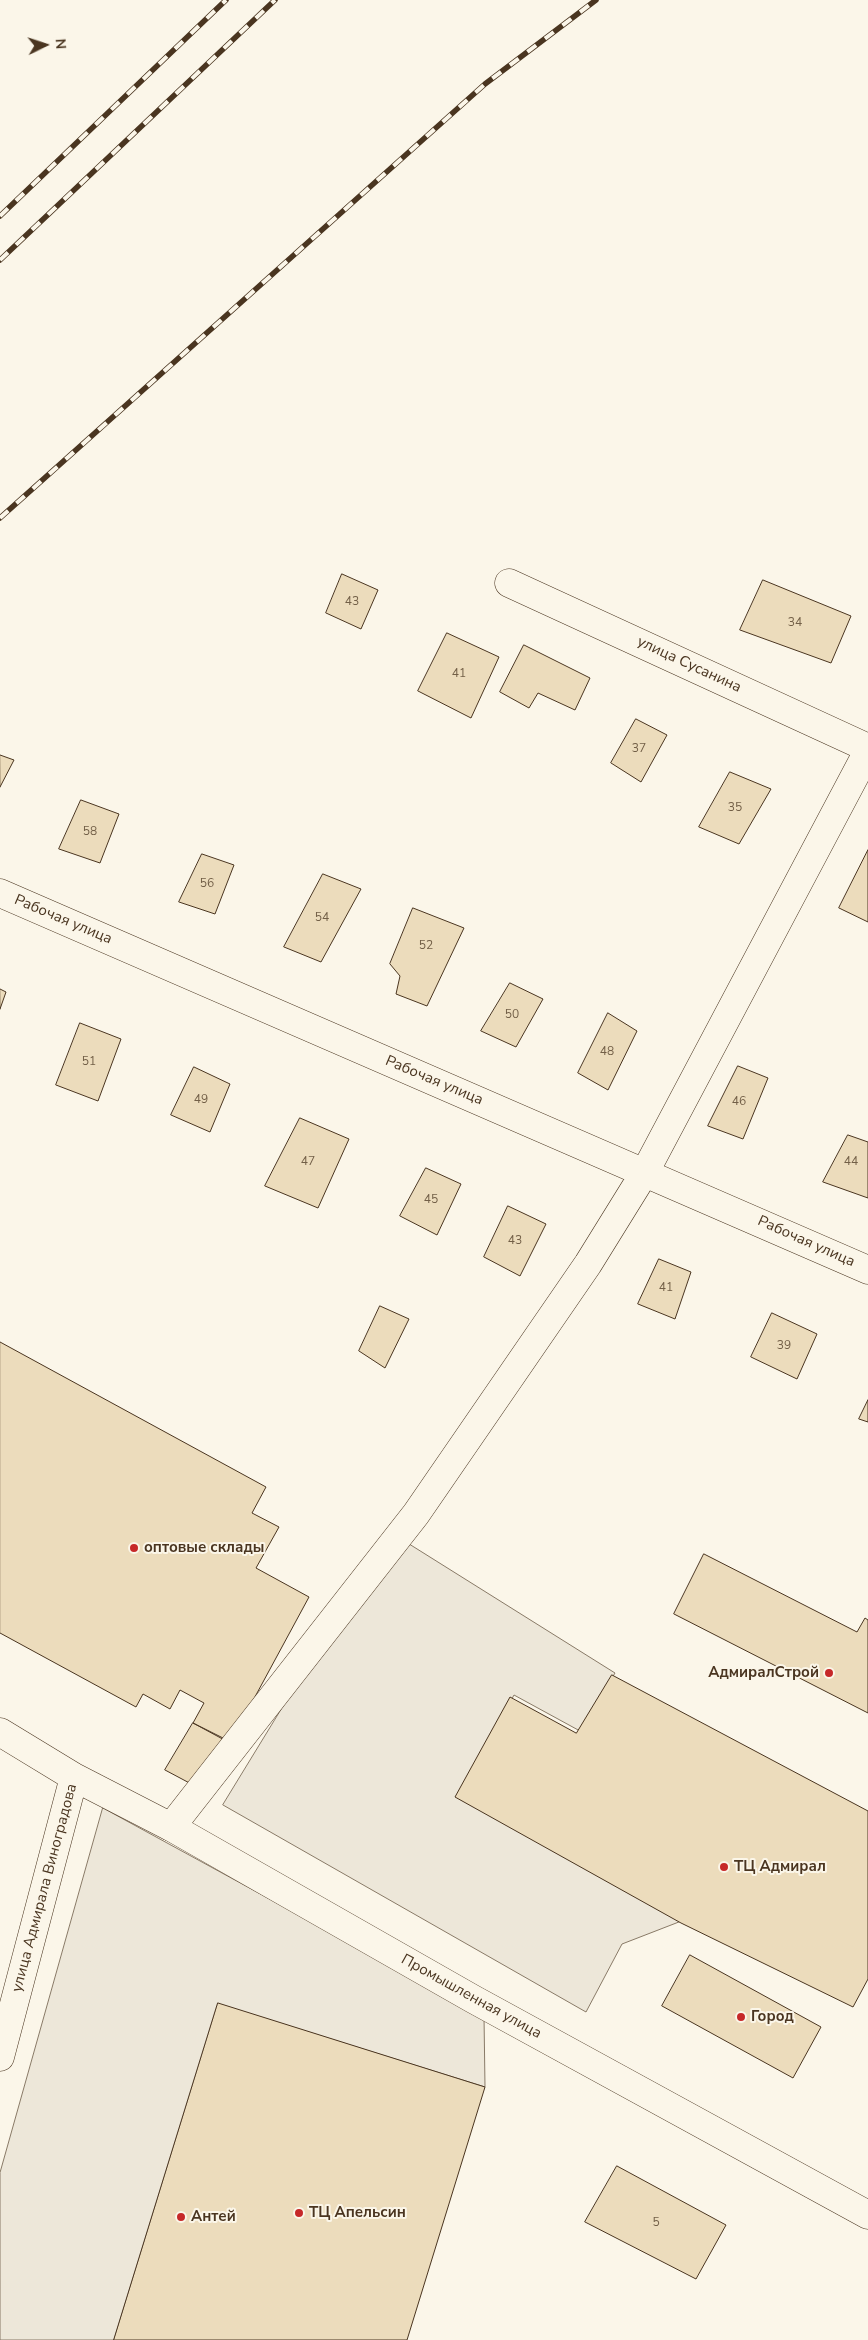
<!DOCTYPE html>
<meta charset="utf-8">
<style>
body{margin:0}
#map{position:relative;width:868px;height:2340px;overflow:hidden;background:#fbf6e9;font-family:"Nunito Sans",sans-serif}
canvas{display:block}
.north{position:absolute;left:20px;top:20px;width:50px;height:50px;-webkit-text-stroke:4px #fbf6e9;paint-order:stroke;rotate:86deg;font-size:14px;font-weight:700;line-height:20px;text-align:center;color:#4a3520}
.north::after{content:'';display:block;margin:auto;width:18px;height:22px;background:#4a3520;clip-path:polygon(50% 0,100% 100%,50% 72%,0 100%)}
</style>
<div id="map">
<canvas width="868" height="2340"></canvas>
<div class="north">N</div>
</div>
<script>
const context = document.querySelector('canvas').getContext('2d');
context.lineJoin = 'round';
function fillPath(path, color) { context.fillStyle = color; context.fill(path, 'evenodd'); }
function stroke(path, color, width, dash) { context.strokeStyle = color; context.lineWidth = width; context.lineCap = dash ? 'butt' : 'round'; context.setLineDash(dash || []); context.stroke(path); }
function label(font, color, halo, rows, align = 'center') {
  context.font = font + ' "Nunito Sans",sans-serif'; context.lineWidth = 4; context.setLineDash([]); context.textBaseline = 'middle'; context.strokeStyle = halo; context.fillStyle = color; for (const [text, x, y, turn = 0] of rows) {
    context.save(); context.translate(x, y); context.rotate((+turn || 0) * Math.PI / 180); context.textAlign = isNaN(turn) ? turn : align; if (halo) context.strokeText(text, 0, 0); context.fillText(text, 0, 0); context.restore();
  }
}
const parking = new Path2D(`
 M390,1532L615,1673L580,1731L514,1695L459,1795L684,1920L622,1944L586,2012L223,1805Z
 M103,1808L484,2016L485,2087L218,2004L114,2340H0V2173Z`);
fillPath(parking, '#ede7d9');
stroke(parking, '#887966', 1);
const building = new Path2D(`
 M342,574L378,590L361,629L326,613Z
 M763,580L851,616L831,663L740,630Z
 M447,633L499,657L471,718L418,691Z
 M524,645L590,678L575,710L538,693L529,708L500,692Z
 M636,719L667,735L641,782L611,763Z
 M0,755L14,760L0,787Z
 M730,772L771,789L739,844L699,827Z
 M81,800L119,814L100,863L59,849Z
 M868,850V922L839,908Z
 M202,854L234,865L215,914L179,902Z
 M323,874L361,889L321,962L284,947Z
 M413,908L464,928L427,1006L396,994L400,976L390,964Z
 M510,983L543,999L516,1047L481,1031Z
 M0,989L6,992L0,1009Z
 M608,1013L637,1031L608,1090L578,1073Z
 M80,1023L121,1039L98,1101L56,1085Z
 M738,1066L768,1078L743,1139L708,1126Z
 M194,1067L230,1084L210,1132L171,1115Z
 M300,1118L349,1139L318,1208L265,1186Z
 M848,1135L868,1142V1198L823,1182Z
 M426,1168L461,1184L437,1235L400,1216Z
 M508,1206L546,1224L520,1276L484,1257Z
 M659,1259L691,1272L675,1319L638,1304Z
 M380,1306L409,1319L385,1368L359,1351Z
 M772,1313L817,1334L797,1379L751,1357Z
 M0,1342L266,1487L252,1513L279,1527L256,1568L309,1597L230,1743L193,1723L204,1703L180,1690L170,1709L143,1694L136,1707L0,1633Z
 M868,1400V1422L859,1419Z
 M704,1554L857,1632L865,1618L868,1620V1713L674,1614Z
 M612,1675L868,1811V1979L853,2007L681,1923L455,1797L510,1697L576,1733Z
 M193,1723L225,1739L197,1787L165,1770Z
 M690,1955L821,2027L793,2078L662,2006Z
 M218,2003L485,2087L407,2340H114Z
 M617,2166L726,2225L696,2279L585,2222Z`);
fillPath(building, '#ecdcbc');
stroke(building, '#4a3520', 1);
const street = new Path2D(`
 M509,583L868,748
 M0,893L868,1270
 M171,1827L416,1514L588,1264L645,1172L868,751`);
const secondary = new Path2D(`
 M0,1732L74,1777L171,1827L473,1999L868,2215
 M0,2057L74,1777`);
stroke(street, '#4a3520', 29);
stroke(secondary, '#4a3520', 29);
stroke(street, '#fbf6e9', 28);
stroke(secondary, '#fbf6e9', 28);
const rail = new Path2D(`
 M0,216L226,0
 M0,260L275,0
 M0,518L485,84L596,0`);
stroke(rail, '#4a3520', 5.5);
stroke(rail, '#fbf6e9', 4, [11]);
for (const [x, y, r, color] of [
 [134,1548,5,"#c62828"],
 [829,1673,5,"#c62828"],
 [724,1867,5,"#c62828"],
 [741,2017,5,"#c62828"],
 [299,2213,5,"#c62828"],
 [181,2217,5,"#c62828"]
]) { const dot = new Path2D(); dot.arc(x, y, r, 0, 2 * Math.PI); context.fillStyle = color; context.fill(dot); stroke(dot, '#fbf6e9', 2); }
label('12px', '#725f47', null, [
 ["43",352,602],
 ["34",795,623],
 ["41",459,674],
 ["37",639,749],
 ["35",735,808],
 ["58",90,832],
 ["56",207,884],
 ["54",322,918],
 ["52",426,946],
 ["50",512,1015],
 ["48",607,1052],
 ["51",89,1062],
 ["49",201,1100],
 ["46",739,1102],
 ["47",308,1162],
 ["44",851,1162],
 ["45",431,1200],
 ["43",515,1241],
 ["41",666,1288],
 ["39",784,1346],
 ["5",656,2223]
]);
label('15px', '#4a3520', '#fbf6e9', [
 ["улица Сусанина",689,665,25],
 ["Рабочая улица",63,920,23],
 ["Рабочая улица",434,1081,23],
 ["Рабочая улица",806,1242,24],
 ["улица Адмирала Виноградова",45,1888,-75],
 ["Промышленная улица",471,1997,29]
]);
label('bold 15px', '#4a3520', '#fbf6e9', [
 ["оптовые склады",144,1548],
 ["АдмиралСтрой",819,1673,"right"],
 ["ТЦ Адмирал",734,1867],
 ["Город",751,2017],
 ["ТЦ Апельсин",309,2213],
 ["Антей",191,2217]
], 'left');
</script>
